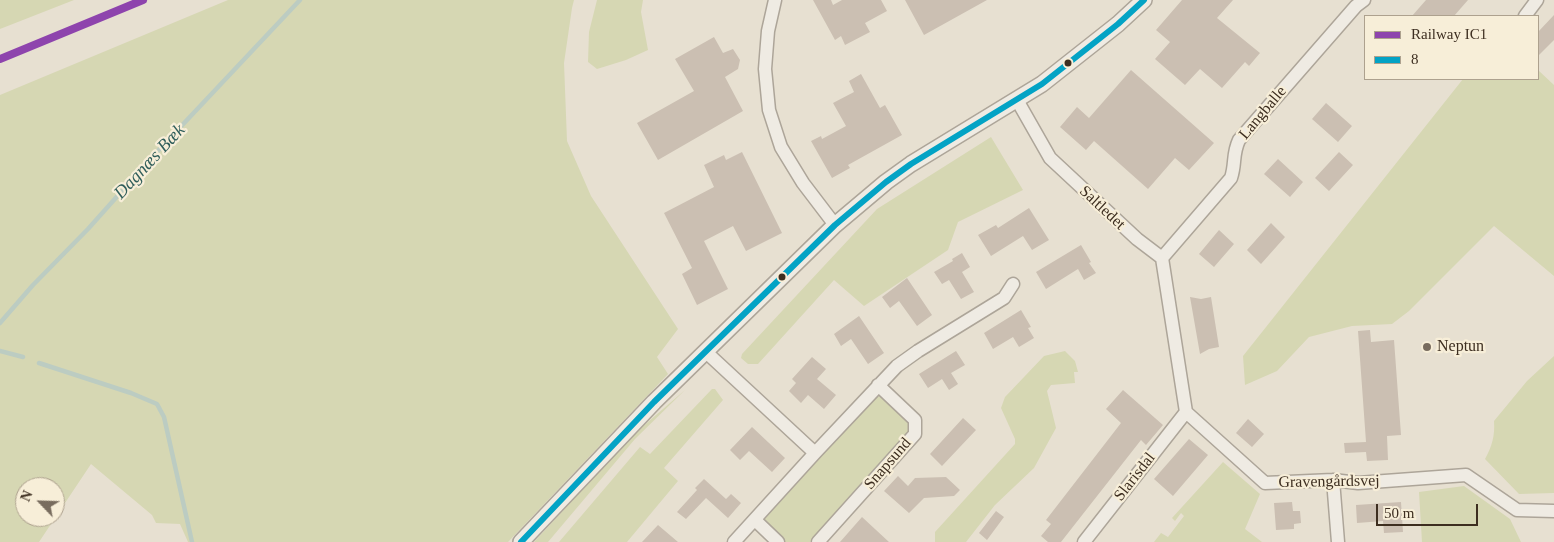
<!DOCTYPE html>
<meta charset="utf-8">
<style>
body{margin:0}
#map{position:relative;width:1554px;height:542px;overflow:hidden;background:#e7e0d1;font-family:Georgia,serif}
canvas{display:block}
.legend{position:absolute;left:1364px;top:15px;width:175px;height:65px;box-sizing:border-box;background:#f7eed8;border:1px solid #ada18e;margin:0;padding:6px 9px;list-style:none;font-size:15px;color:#3d2e20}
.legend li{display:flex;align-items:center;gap:10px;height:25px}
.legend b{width:25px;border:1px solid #ada18e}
.north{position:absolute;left:15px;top:477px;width:50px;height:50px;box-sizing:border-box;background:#f7eed8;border:1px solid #ada18e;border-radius:50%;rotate:294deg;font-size:14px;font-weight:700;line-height:20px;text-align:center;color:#3d2e20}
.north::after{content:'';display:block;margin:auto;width:18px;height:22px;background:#786c5e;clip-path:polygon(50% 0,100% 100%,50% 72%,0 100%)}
.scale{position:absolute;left:1376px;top:504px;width:102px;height:22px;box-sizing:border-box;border:2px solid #3d2e20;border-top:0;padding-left:6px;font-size:15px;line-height:18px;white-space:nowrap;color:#3d2e20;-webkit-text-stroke:4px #f7eed8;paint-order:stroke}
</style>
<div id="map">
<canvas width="1554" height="542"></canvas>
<ul class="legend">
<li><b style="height:6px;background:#8e44ad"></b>Railway IC1</li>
<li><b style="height:6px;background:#03a3c5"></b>8</li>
</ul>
<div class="north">N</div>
<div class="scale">50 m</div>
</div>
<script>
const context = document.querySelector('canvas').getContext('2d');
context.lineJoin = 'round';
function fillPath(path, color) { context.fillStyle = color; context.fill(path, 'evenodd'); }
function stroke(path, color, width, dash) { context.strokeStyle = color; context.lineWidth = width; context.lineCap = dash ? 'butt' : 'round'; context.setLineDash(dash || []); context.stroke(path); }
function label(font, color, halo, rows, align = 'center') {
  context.font = font + ' Georgia,serif'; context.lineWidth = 4.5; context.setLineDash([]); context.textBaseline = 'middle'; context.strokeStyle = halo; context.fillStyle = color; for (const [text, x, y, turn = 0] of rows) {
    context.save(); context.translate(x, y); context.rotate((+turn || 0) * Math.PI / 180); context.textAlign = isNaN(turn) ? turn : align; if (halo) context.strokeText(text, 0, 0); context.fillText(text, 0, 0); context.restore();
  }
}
fillPath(new Path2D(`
 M0,0H74L0,29Z
 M228,0H574L572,8L564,63L567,141L591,196L678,329L657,357L668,374L508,542H188L180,524L156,523L152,515L91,464L39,542H0V95ZM25,487H55V517H25Z
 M597,0H643L641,12L648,50L626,60L597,69L588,62L589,32Z
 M1538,70L1554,85V276L1494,226L1409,311L1392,324L1352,326L1309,337L1277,371L1245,385L1243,356L1463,79H1538Z
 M991,137L1023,190L958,222L948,250L864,306L834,280L758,364H748L741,358L742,354L877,209Z
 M1065,351L1075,361L1078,372H1074L1075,383L1051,385L1047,391L1056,428L1034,468L995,505L966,542H935V532L1015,444V439L1001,408L1005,397L1044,356Z
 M1554,356V493L1519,494L1485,459C1492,446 1495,436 1494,421L1527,381Z
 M712,389H715L723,400L664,468L678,481L627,542H559L640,447L650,454Z
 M685,390L635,439L548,542H534L634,434Z
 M881,396L911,424L912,431L810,542H784L765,524L764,516L873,398Z
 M1223,462L1260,494L1245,529L1262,542H1154L1161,533L1168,537L1184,516L1181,513L1175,521L1172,518Z
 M1464,486L1510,519L1521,542H1422L1419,492Z`), '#d6d7b3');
stroke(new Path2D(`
 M0,323L33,285L88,229L155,154L300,0
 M0,351L23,357
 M39,363L131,393L157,404L164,417L192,542`), '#bcccc2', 4.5);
fillPath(new Path2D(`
 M813,0H831L833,5L842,0H881L887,11L865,23L870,32L845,45L841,36L835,40Z
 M905,0H987L924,35Z
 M1182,0H1233L1217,18L1260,53L1249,66L1245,62L1222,88L1200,69L1185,85L1155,59L1170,42L1156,30Z
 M1426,0H1468L1454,16H1412Z
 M1554,15V40L1538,56V32Z
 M714,37L723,53L733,49L740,60L738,69L725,77L743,111L658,160L637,123L694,91L675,59Z
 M1131,70L1214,143L1189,170L1175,158L1148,189L1094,141L1086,150L1060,127L1077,107L1089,118Z
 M861,74L880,108L885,105L902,135L848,165L850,168L832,178L811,141L821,136L822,139L846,126L833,103L854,92L849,81Z
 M1326,103L1352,126L1338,142L1312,119Z
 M742,152L782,233L746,251L733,226L704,241L728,289L697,305L682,274L692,268L664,213L714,187L704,165L724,155L726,160Z
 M1339,152L1353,165L1329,191L1315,178Z
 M1278,159L1303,182L1290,197L1264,174Z
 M1029,208L1049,240L1032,250L1023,236L991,256L978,235L996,225L998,228Z
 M1271,223L1285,237L1261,264L1247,250Z
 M1219,230L1234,244L1214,267L1199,254Z
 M1081,245L1091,262L1089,263L1096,273L1084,280L1078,269L1046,289L1036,272Z
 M962,253L970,267L962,272L974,292L961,299L949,280L942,284L934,272L953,261L952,259Z
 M907,278L932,315L917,326L899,301L890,308L882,297Z
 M1190,297L1201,299L1211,297L1219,347L1209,349L1200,354Z
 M1021,310L1031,327L1028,328L1034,338L1019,347L1013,337L993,349L984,333Z
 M859,316L884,353L868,364L851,339L841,346L834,334Z
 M1370,330L1371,342L1394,340L1401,435L1387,436L1388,460L1367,461L1366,452L1345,453L1344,443L1366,442L1358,331Z
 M956,351L965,365L951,373L958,384L949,390L942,379L928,388L919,374Z
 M812,357L826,369L817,379L836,395L824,409L808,395L801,403L789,391L796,383L792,379Z
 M1123,390L1163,425L1146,445L1141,440L1061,542H1048L1041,536L1051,524L1046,520L1121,423L1106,409Z
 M963,418L976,430L942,466L930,454Z
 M1248,419L1264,434L1252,447L1236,433Z
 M752,427L785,458L772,472L749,451L740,460L730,450Z
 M1189,439L1208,455L1173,496L1154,479Z
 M898,476L908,486L915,478L946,477L960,490L954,496L924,498L909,513L884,491Z
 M704,479L726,499L731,494L741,503L728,518L706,498L686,519L677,512L697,490L695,488Z
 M1292,502L1293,511H1300L1301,523L1294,524V529L1276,530L1274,503Z
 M1401,502L1403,532L1384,533L1383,521L1357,523L1356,505Z
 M996,511L1004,517L987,540L979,533Z
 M862,517L889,542H840Z
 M658,525L678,542H642Z`), '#cbbfb2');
const minor = new Path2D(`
 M775,0L768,31L765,69L769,110L781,147L803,183L835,225
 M1525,16L1537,0
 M1017,100L1050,158L1137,239L1162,258L1186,412L1265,483L1333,480L1358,483L1466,475L1517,510L1554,511
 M1162,258L1231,178C1236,163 1232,155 1239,140L1356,6L1364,0
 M706,352L815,453
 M1333,480L1338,542
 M755,520L778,542
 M734,542L815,453L897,366L918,351L1004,298L1013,284
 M818,542L915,434V420L878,385
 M1084,542L1186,412`);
const tertiary = new Path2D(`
 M521,542L654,402L835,225L886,182L911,164L1042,84L1118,24L1144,0`);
stroke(minor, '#ada599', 15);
stroke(tertiary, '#ada599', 18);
stroke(minor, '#efebe3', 12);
stroke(tertiary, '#efebe3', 15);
stroke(new Path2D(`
 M521,542L654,402L835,225L886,182L911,164L1042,84L1118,24L1144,0`), '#03a3c5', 6);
stroke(new Path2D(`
 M0,59L143,0`), '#8e44ad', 8);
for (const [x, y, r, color] of [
 [1068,63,4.5,"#3d2e20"],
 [782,277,4.5,"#3d2e20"],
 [1427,347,5,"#786c5e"]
]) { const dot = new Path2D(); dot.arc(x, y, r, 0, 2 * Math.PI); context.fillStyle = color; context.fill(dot); stroke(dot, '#f7eed8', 2); }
label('16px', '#3d2e20', '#f7eed8', [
 ["Langballe",1263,113,-50],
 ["Saltledet",1102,208,43],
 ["Snapsund",888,464,-49],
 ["Slarisdal",1135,477,-52],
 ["Gravengårdsvej",1329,482,-1]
]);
label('16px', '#3d2e20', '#f7eed8', [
 ["Neptun",1437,347]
], 'left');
label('italic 18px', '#2f5d5a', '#f7eed8', [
 ["Dagnæs Bæk",150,162,-47]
]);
</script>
